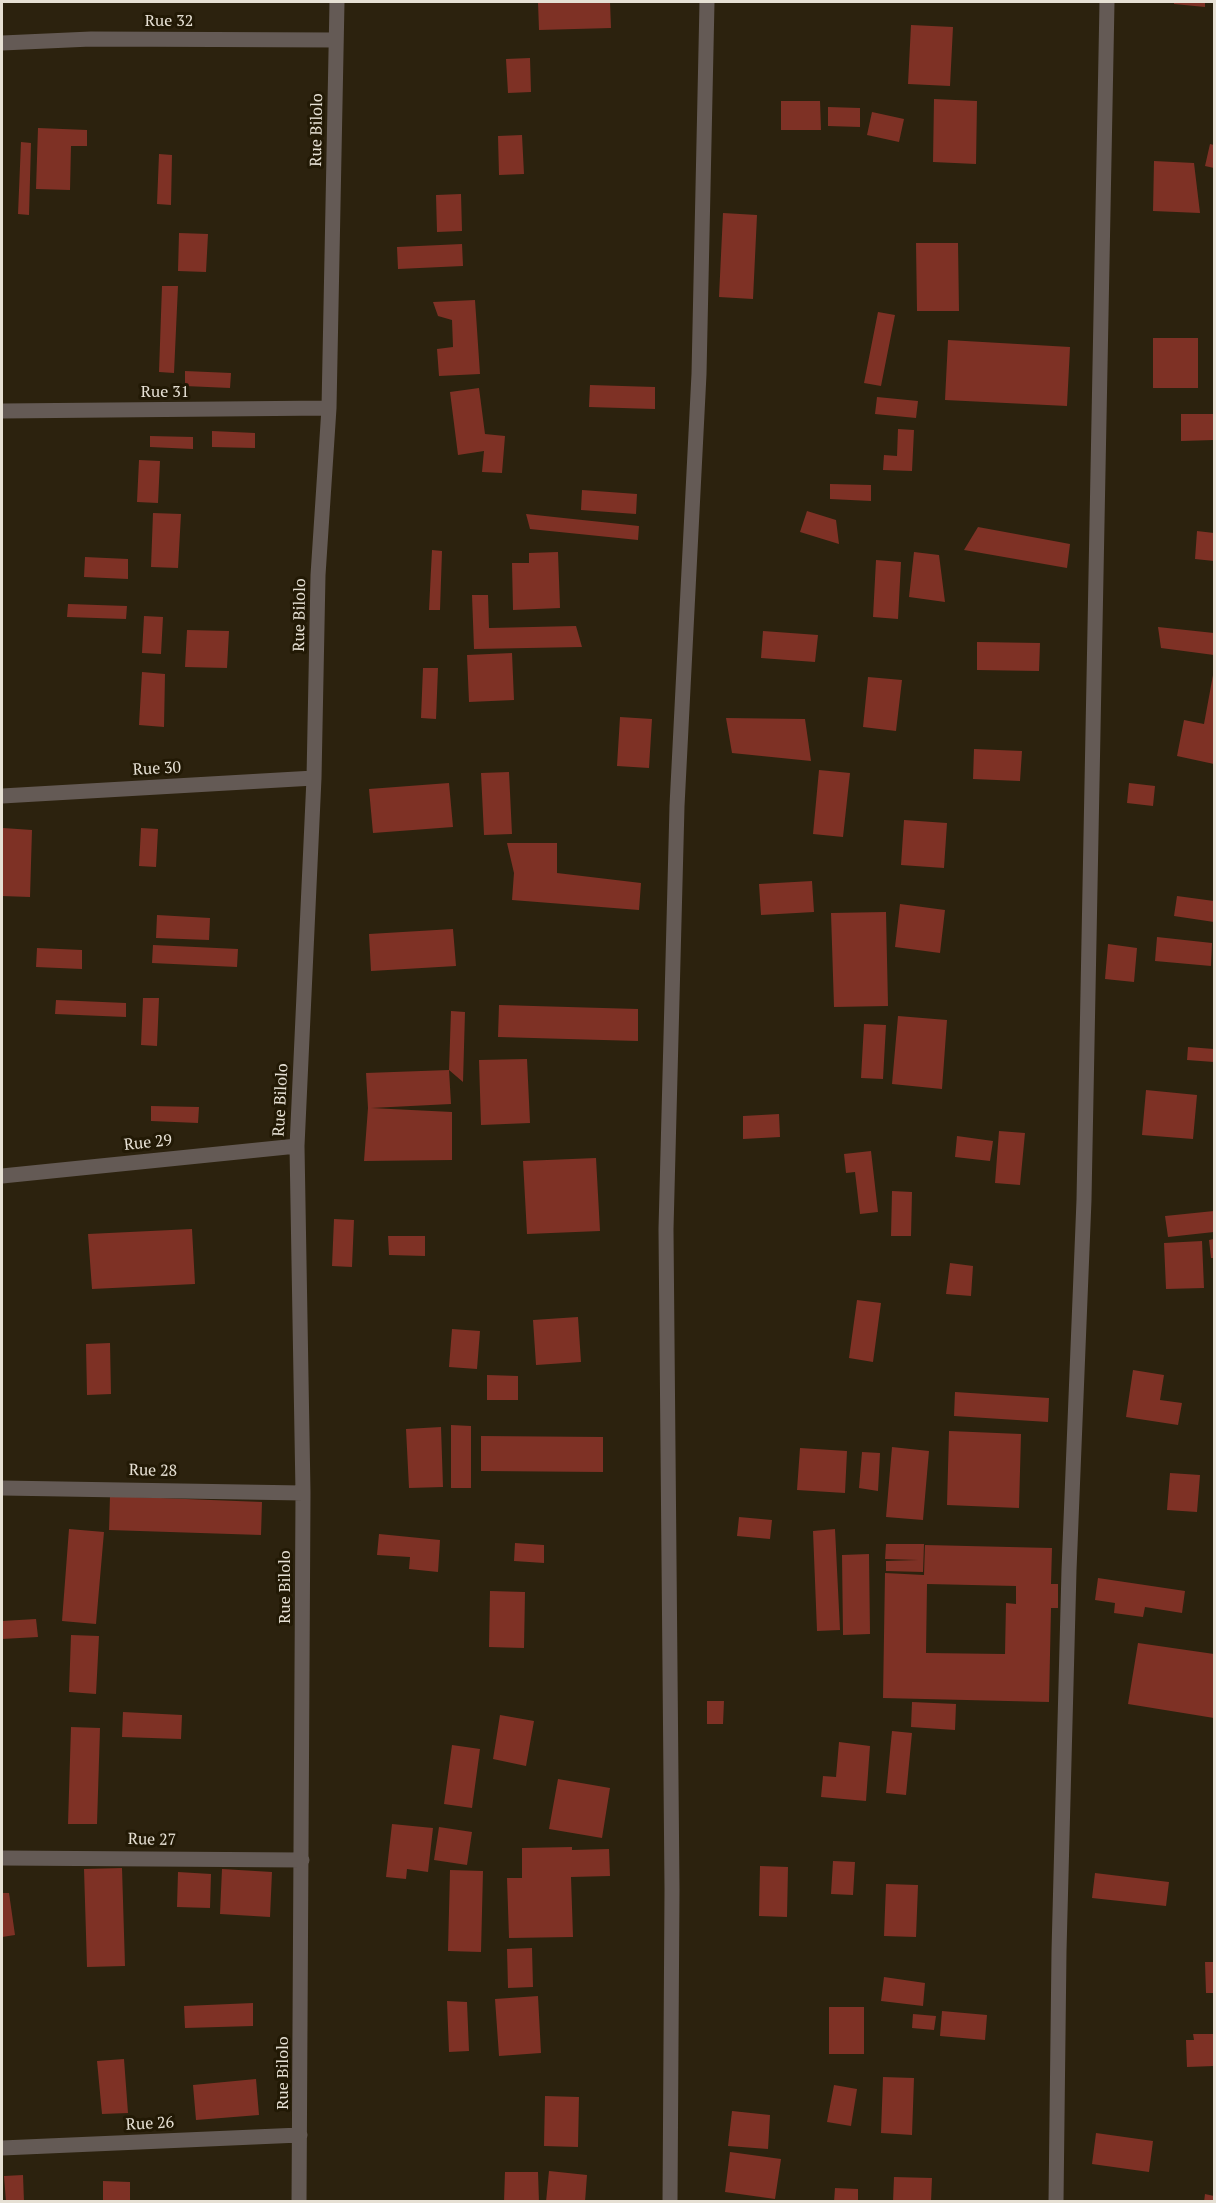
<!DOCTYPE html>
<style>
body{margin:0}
#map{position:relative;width:1216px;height:2203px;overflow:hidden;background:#2c220e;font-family:"PT Serif",serif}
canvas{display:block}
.frame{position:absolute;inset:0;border:3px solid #e6e0d4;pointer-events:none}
</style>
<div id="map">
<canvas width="1216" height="2203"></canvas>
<div class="frame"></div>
</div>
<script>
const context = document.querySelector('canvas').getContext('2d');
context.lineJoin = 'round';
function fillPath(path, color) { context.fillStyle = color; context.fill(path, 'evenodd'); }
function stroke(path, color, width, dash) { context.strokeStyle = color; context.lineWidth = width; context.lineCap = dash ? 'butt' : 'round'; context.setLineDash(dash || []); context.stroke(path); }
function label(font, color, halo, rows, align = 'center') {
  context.font = font + ' "PT Serif",serif'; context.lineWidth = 6; context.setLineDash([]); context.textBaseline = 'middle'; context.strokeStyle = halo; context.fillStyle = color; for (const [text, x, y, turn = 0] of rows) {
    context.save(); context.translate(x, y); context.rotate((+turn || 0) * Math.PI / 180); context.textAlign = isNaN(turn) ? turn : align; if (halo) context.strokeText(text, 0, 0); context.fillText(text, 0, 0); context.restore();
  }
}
fillPath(new Path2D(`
 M538,2H610L611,28L539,30Z
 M1174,2H1205V7L1174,4Z
 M911,25L953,27L950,86L908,84Z
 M530,58L531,92L508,93L506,59Z
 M934,99L977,101L976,164L933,162Z
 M781,101H820L821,130H781Z
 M828,107L860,108V127L828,126Z
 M872,112L904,119L899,142L867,135Z
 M38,128L87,130V146H71L70,190L36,189Z
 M522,135L524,174L499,175L498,136Z
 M21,142L31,143L29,215L18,214Z
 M1210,144L1214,145V168L1205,166Z
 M159,154L172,155L171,205L157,204Z
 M1154,161L1194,163L1200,213L1153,211Z
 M461,194L462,231L437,232L436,195Z
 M723,213L757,215L753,299L719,297Z
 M179,233L208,234L206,272L178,271Z
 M916,243H958L959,311H917Z
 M462,244L463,266L398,269L397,247Z
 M162,286H178L174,373L159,372Z
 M475,300L480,374L439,376L437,349L453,347L452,320L438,316L433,302Z
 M878,312L895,315L881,386L864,383Z
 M1153,338H1198V388H1153Z
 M948,340L1070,347L1067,406L945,400Z
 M185,371L231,373L230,388L185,386Z
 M590,385L655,387V409L589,407Z
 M479,388L485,434L505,436L502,473L482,472L484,451L458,455L450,392Z
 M877,397L918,401L916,418L875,414Z
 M1181,414H1214V440L1181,441Z
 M898,429L914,430L912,471L883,470L884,455L897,456Z
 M212,431L255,433V448L212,447Z
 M150,436L193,437V449L150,447Z
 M139,460L160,461L158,503L137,502Z
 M830,484L871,485V501L830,499Z
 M582,490L637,494L636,514L581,510Z
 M807,511L836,520L839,544L800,532Z
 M153,513L181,514L178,568L151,567Z
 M526,514L639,526L638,540L530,529Z
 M978,527L1070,544L1067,568L964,550Z
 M1197,531L1214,533V561L1195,559Z
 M432,550L442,551L440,610H429Z
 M558,552L560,608L513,610L512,563H529V553Z
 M914,552L939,555L945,602L909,597Z
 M85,557L128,559V579L84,577Z
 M876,560L901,562L898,619L873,617Z
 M472,595H488L489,628L576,626L582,647L474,649Z
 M68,604L127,606L126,619L67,617Z
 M144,616L163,617L161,654L142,653Z
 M1158,627L1214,633V655L1161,648Z
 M187,630L229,631L227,668L185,667Z
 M763,631L818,635L815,662L761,658Z
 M977,642L1040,643L1039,671L977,670Z
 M512,653L514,700L469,702L467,655Z
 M423,668H438L436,719L421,718Z
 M142,672L165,674L164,727L139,725Z
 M1213,675H1214V764L1177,756L1184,720L1204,724Z
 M868,677L902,680L896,731L863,727Z
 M620,717L652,719L649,768L617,766Z
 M726,718L805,719L811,761L732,753Z
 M974,749L1022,751L1020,781L973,779Z
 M819,770L850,773L843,837L813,834Z
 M509,772L512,834L484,835L481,773Z
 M449,783L453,827L373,833L369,789Z
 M1129,783L1155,786L1153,806L1127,803Z
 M904,820L947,823L944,868L901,865Z
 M3,828L32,830L30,897L2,896Z
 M141,828L158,829L156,867L139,866Z
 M507,843H557V873L641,883L639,910L512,900L514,873Z
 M812,881L814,912L761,915L759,884Z
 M1177,896L1214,901V922L1174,916Z
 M900,904L945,910L940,953L895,947Z
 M886,912L888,1006L834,1007L831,913Z
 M157,915L210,918L209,940L156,938Z
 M453,929L456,966L371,971L369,934Z
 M1157,937L1212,943L1211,966L1155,961Z
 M1108,944L1137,948L1134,982L1105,979Z
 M153,945L238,949L237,967L152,963Z
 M37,948L82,950V969L36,967Z
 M143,998H159L157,1046L141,1045Z
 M56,1000L126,1003V1017L55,1014Z
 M499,1005L638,1009V1041L498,1037Z
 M451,1011L465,1012L463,1082L449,1070L451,1104L371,1108L452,1112V1160L364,1161L368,1108L366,1073L449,1070Z
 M898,1016L947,1020L942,1089L892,1084Z
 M864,1024L886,1025L883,1079L861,1078Z
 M1188,1047L1214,1049V1062L1187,1060Z
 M527,1059L530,1123L481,1125L479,1060Z
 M1146,1090L1197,1095L1193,1139L1142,1135Z
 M151,1106L199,1107L198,1123L151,1121Z
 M779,1114L780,1137L743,1139V1116Z
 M999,1131L1025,1133L1020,1185L995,1183Z
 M957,1136L993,1141L990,1161L955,1157Z
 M871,1151L878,1212L860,1214L855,1172L846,1173L844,1154Z
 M596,1158L600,1231L527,1234L523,1161Z
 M892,1191L912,1192L911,1236H891Z
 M1214,1211V1232L1168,1237L1165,1216Z
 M334,1219L354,1220L352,1267L332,1266Z
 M192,1229L195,1284L92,1289L88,1234Z
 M388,1236H425V1256L389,1255Z
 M1214,1239V1258H1211L1209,1240Z
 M1202,1241L1204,1288L1166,1289L1164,1243Z
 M950,1263L973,1266L971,1296L946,1294Z
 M857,1300L881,1303L873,1362L849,1358Z
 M578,1317L581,1362L536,1365L533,1320Z
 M452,1329L480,1331L477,1369L449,1367Z
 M110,1343L111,1394L87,1395L86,1344Z
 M1133,1370L1164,1375L1160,1400L1182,1403L1178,1425L1126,1417Z
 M487,1375L518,1376V1400H487Z
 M955,1392L1049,1398L1048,1422L954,1416Z
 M451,1425L471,1426V1488H451Z
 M441,1427L443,1487L409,1488L406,1429Z
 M949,1431L1021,1434L1019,1508L947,1505Z
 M481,1436L603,1437V1472L481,1471Z
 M892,1447L929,1451L923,1520L886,1517Z
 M800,1448L847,1451L845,1493L797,1490Z
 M862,1452L880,1453L878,1491L859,1488Z
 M1170,1473L1200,1475L1197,1512L1167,1510Z
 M110,1496L262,1502L261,1535L109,1530Z
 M739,1517L772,1520L770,1539L737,1536Z
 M69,1529L104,1532L96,1624L62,1621Z
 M835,1529L840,1630L817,1631L813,1531Z
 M379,1534L440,1540L438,1572L409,1569L410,1557L377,1555Z
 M515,1543L544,1545V1563L514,1561Z
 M886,1544H924L923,1572L886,1571V1561L918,1560L885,1559Z
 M925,1545L1052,1548L1051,1584H1058V1608H1051L1049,1702L883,1698L885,1573L924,1575ZM927,1584L1016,1586V1604L1006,1603L1005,1654L926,1653Z
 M869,1554L870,1634L843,1635L842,1555Z
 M1098,1578L1185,1591L1182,1613L1145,1607L1143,1617L1114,1613L1115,1603L1095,1600Z
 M490,1591L525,1592L524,1648L489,1647Z
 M36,1619L38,1637L2,1639V1621Z
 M71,1635L99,1636L96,1694L69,1692Z
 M1138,1643L1214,1654V1718L1128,1704Z
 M707,1701H724L723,1724H707Z
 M912,1702L956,1704L955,1730L911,1727Z
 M123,1712L182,1715L181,1739L122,1737Z
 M500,1715L534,1721L526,1766L493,1759Z
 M71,1727L100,1728L97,1824H68Z
 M892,1731L912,1733L906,1795L886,1793Z
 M839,1742L870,1746L866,1801L821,1797L823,1776L836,1777Z
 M452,1745L480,1749L472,1808L444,1804Z
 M558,1779L610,1788L602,1838L549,1829Z
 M392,1824L433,1828L428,1872L407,1869L406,1879L386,1877Z
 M439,1827L472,1832L467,1865L434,1860Z
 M572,1847V1850L609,1849L610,1876L571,1877L573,1937L509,1938L507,1878H522V1848Z
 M833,1861L855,1862L853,1895L831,1894Z
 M760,1866L788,1867L787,1917L759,1916Z
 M122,1868L125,1966L87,1967L84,1869Z
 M222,1869L272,1872L270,1917L220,1914Z
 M450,1870L483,1871L481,1952L448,1951Z
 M178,1872L211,1874L210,1908L177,1907Z
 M1095,1873L1169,1882L1166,1906L1092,1898Z
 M886,1884L918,1885L916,1937L884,1936Z
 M2,1893H9L15,1935L2,1937Z
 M532,1948L533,1987L508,1988L507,1949Z
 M1205,1962H1214V1993H1206Z
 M884,1977L925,1983L923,2006L881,2001Z
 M538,1996L541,2053L499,2056L495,1999Z
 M447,2001L467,2002L469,2051L449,2052Z
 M253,2003V2026L185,2028L184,2006Z
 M829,2007H864V2054H829Z
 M942,2011L987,2015L985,2040L940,2036Z
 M913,2014L936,2016L934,2030L912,2028Z
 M1193,2034H1214V2066L1187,2067L1186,2040H1194Z
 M124,2059L128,2113L102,2114L97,2061Z
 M883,2077L914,2078L912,2135L881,2133Z
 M256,2079L259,2115L196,2120L193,2085Z
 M834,2085L857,2089L851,2126L827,2122Z
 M545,2096L579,2097L578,2147L544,2146Z
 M732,2111L770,2115L768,2149L728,2146Z
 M1096,2133L1153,2141L1149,2172L1092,2164Z
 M730,2152L781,2159L775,2199L725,2192Z
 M549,2171L587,2175L585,2202H546Z
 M505,2172H538L539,2202H504Z
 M23,2175L24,2202H6L4,2176Z
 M894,2177L932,2178L931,2202H893Z
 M103,2181L130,2182V2202H103Z
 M835,2188L858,2189V2202H834Z
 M1205,2194L1214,2196V2202H1204Z`), '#7e3125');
stroke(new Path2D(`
 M2,43L91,39L336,40
 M2,411L329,408
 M2,796L314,778
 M2,1176L297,1146
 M2,1488L303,1493
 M2,1858L302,1860
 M2,2148L300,2135
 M299,2202L303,1493L297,1146L314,778L318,575L329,408L337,2
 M670,2202L672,1889L666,1229L677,806L699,374L707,2
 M1056,2202L1059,1951L1069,1570L1084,1200L1107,2`), '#645a55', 15);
label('16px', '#e6e0d4', '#221905', [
 ["Rue 32",169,21],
 ["Rue Bilolo",317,130,-89],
 ["Rue 31",165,392],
 ["Rue Bilolo",300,615,-89],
 ["Rue 30",157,769,-3],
 ["Rue Bilolo",281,1100,-87],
 ["Rue 29",148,1143,-6],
 ["Rue 28",153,1471,1],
 ["Rue Bilolo",285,1587,-90],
 ["Rue 27",152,1840,1],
 ["Rue Bilolo",283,2073,-90],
 ["Rue 26",150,2124,-3]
]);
</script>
